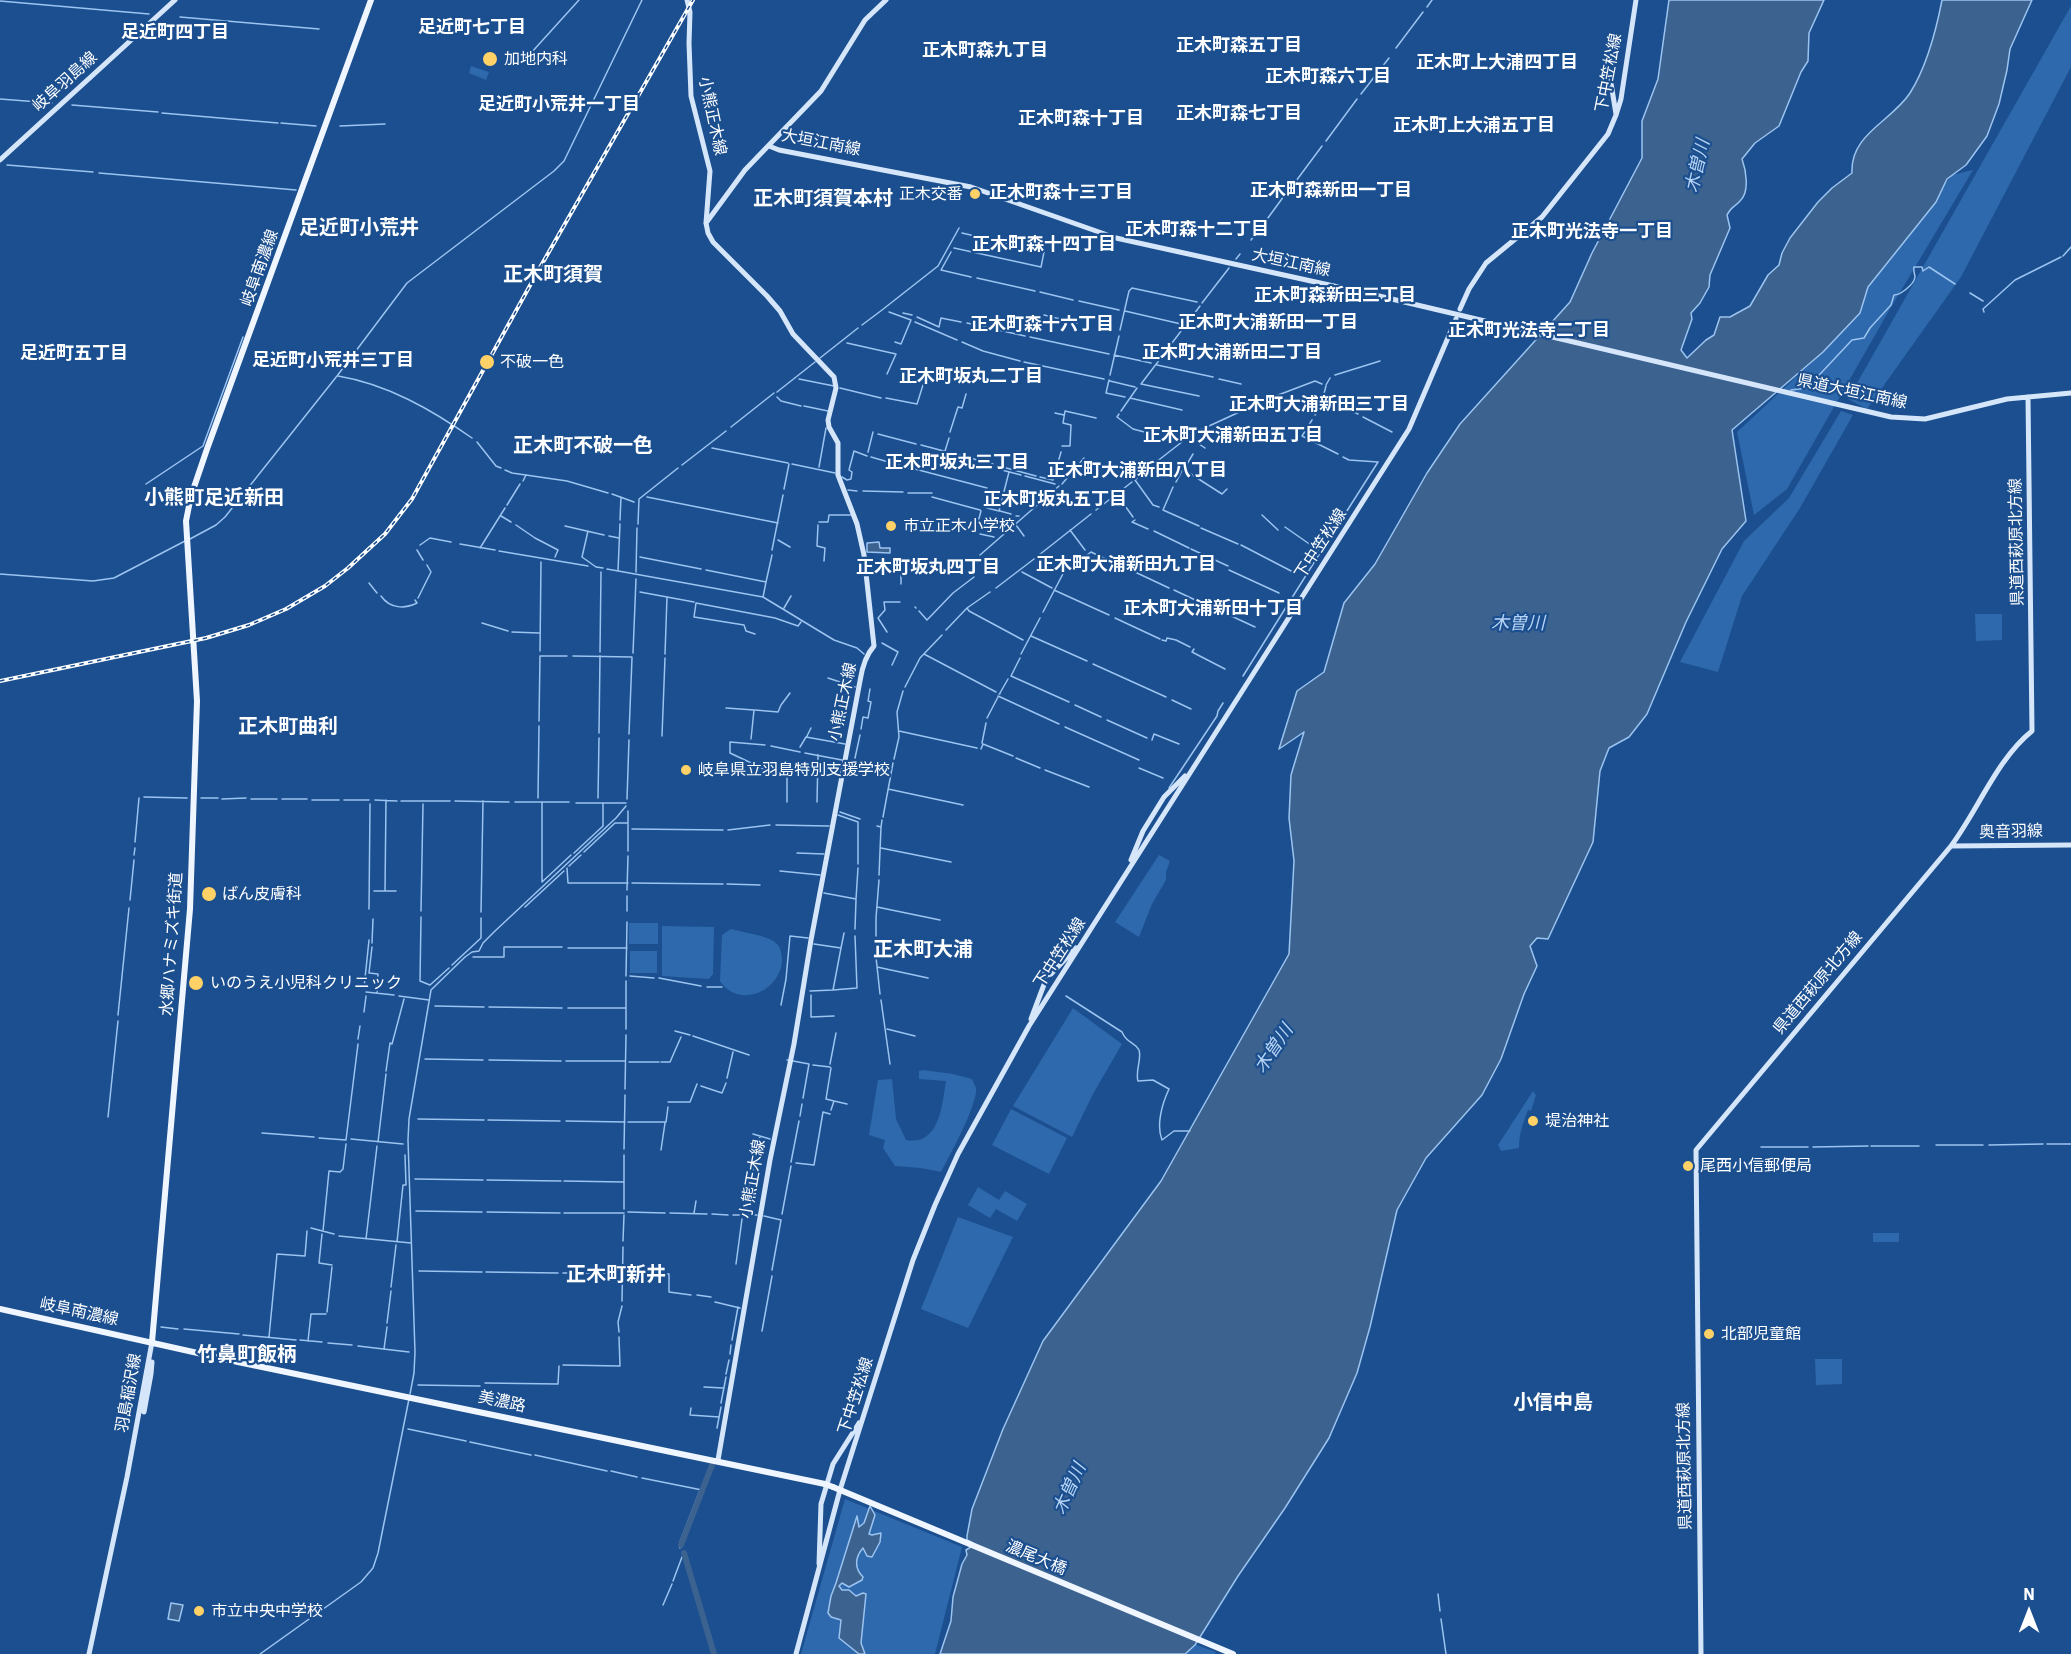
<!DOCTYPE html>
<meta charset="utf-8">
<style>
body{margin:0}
#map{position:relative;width:2071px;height:1654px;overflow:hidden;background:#1b4f8f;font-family:"IBM Plex Sans",sans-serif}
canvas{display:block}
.north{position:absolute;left:1999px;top:1582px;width:60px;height:60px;-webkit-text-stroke:4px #1b4f8f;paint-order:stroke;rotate:0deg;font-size:16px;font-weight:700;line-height:24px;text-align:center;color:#fff}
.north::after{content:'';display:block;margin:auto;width:21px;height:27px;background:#fff;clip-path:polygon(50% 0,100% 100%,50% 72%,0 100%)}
</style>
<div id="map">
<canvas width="2071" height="1654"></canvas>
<div class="north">N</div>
</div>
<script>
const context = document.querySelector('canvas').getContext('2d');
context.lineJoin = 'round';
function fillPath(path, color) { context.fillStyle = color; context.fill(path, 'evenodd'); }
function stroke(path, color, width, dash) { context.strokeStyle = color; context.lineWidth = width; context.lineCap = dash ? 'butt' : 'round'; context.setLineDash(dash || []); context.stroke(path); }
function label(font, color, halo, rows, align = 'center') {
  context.font = font + ' "IBM Plex Sans","Noto Sans JP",sans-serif'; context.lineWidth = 4.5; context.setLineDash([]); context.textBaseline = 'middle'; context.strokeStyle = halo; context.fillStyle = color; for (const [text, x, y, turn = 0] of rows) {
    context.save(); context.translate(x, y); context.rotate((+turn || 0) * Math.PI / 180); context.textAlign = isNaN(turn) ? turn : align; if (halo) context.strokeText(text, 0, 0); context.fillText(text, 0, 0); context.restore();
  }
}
fillPath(new Path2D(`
 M2071,6V67L1961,277L1867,409L1848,399Z
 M471,66L489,72L486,80L469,73Z
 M1973,170L1890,309L1787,489L1754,515L1737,432L1823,352L1860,313L1868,287L1952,175Z
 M1841,411L1853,415L1800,508L1742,596L1718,672L1680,662L1744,541L1789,498Z
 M1975,614H2002V640L1976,641Z
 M1159,855L1170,861L1166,872V880L1152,904L1139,937L1115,922Z
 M629,923H658V944H629Z
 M662,926L714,927L713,974L709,979L662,976Z
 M731,929C742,932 769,936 776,943C781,947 782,955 782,961C780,992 738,1009 720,981L722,935Z
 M630,951H657V973H630Z
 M1073,1008L1122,1044L1093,1094L1072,1137L1013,1106Z
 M923,1070L953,1074L972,1079C973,1082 975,1085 976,1088C978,1104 949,1157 941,1172L921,1168L895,1166L883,1148L885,1140L869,1135L878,1080L892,1079L896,1119L906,1140C940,1146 942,1104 946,1081L919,1079V1071Z
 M1533,1091L1536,1095L1531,1111L1528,1110C1523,1123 1519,1134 1519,1148L1501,1151L1498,1145Z
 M1011,1109L1067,1138L1049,1174L992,1145Z
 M978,1187L999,1200L1005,1191L1027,1204L1017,1221L996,1209L990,1218L968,1205Z
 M958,1217L1013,1237L968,1328L921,1309Z
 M1873,1233H1899V1242H1873Z
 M1815,1359H1842V1384L1816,1385Z
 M845,1499L962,1547L935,1654H801Z
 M1194,1644L1216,1652L1215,1654H1184Z`), '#2e69ad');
const water = new Path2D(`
 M1669,0H1824L1809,33L1808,61L1801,72L1779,126L1755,143L1742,159C1746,170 1750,192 1740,201C1734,208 1732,205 1727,215L1730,228L1710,275L1709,287L1700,303L1691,313L1692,319L1681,350L1687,358L1706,340L1714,335L1720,317H1730L1750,306L1768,275L1779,265L1782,253L1790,238L1818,202L1832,188L1852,173C1850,134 1892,121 1910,93C1927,66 1936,31 1942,0H2032L2010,49L2007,70L1999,104L1987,136L1966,165L1947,179L1936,202L1868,287L1860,313L1823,352L1732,430L1746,521L1722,549L1686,622L1647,714L1629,737L1609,748L1600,771L1593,842L1548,939L1537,938L1530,946L1537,966L1524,994L1501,1059L1482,1095L1426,1158L1397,1210L1370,1327L1357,1373L1329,1438L1285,1508L1238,1576L1195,1645L1185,1654H940L951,1621L953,1597L962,1564L967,1555L966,1550L971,1547L973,1543L967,1540V1536L972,1509L1003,1429L1043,1341L1161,1181L1289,954L1294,861L1289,818L1291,775L1304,732L1279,749L1297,691L1324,672L1344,603L1375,564L1427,473L1460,424L1570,302L1592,253L1642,158V121L1658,79Z
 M879,542L880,548H890V553L867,552V543Z
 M870,1506L875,1515L869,1534L872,1535L881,1533L880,1542L872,1557L867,1556L863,1548C855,1557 854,1568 863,1577L862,1580L849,1587L842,1583L839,1586L842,1590H849L856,1596L863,1593L866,1594L861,1643L865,1654H859L839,1638L841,1620L831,1617L828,1613L831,1596L836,1583L857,1516L859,1527L864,1523Z
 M171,1603L183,1605L179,1621L168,1619Z`);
fillPath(water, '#3c6290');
stroke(water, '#9cc4f0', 1.5);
stroke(new Path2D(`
 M0,1L149,14
 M1427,7L1432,0
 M180,17L319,29
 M1396,48L1423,12
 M531,53L579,0
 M1361,94L1389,58
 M0,99L39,102
 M44,103H52
 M72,105L158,112
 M162,113L278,123
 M281,123L316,126
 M340,126L385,124
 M1326,141L1357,99
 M7,165L93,172
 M99,173L296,190
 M1296,181L1322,146
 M1265,222L1292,185
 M1251,240L1262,225
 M954,248L1041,267L1044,252L962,233
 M951,252L941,270L971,277
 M2063,256L2071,247
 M1236,259L1240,254
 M977,278L1035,291
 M1040,292L1073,300
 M1970,293L1983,301
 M1079,301L1119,310
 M1202,303L1229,268
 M882,310L938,266L959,228
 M1125,311L1181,324
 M889,312L911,320L901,344L895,342
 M1984,312L1983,309L2015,280L2061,257
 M903,313L912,315
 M1044,315L1077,323
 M917,317L939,327L941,318L961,322
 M915,322L957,340
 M967,323L1025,336
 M862,325L882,310
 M1120,330L1129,291L1132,288L1197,302
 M1030,337L1109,354
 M962,342L983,351L1020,361
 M847,343L896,354L887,374
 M1172,343L1200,306
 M1170,346L1141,384L1199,396
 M1114,355L1151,363
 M820,358L858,328
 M1024,362L1104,379
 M1157,365L1213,377
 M1110,375L1119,336
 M1335,375L1380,361
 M338,376C387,384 432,410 472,438
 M799,379L834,386
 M1219,379L1241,384
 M1109,380L1106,393L1125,397
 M1110,381L1135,387
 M1326,385L1330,378
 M840,388L881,398
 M1791,390L1807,388L1852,340L1864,338L1870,328L1891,305L1894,295C1900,295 1914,285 1915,277C1915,274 1913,271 1914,267H1922L1923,271L1929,267L1955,284
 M777,392L815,362
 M777,397L781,401L801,406
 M1323,397L1358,414
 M886,398L917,404L923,385
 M1130,398L1182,410
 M1265,400L1315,381L1322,384
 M804,406L828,411
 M1121,411L1137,388
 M1055,413L1064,415
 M1119,414L1117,417L1133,429L1152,434
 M1315,415L1321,405L1326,386
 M1363,417L1392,432
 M1312,420L1302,436L1338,454
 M1209,426L1259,403
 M731,427L774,393
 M950,432L958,407L962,408L966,394
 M878,434L916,444
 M1191,436L1202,429
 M1188,437L1194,441
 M477,442L496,466L501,468
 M1199,444L1205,448
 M921,445L993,464
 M1062,446H1070L1071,425L1063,423L1065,411L1096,418
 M712,448L788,463
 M945,451L949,438
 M868,452L873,432
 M871,457L909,468
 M792,464L835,473
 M682,465L726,431
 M999,466L1036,476
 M1151,466L1187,438
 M819,467L826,428
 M915,469L987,488
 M998,469L1021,475
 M1184,469L1193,454
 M505,470L512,473L567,481L608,493
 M1146,470L1135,480L1153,505L1159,507
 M1025,476L1055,484
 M842,477L847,480L851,479L852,472L849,470L854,451L867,456
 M1040,477L1053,480L1061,452
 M523,481L526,475
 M1176,482L1183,469L1222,494L1227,489
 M146,484L203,446L243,337
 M1062,484L1084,458
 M1173,487L1163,510L1199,526
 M784,489L789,464
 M848,490L857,491
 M992,490L1016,496
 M863,491L903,492
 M908,493H932
 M612,494L634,502
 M1118,496L1133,517
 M647,497L778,523
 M932,497L980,510L981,511L975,533
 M1021,497L1036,502
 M507,505L520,484
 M987,508L999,511L1009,472
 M1096,510L1132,482
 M1000,511L1011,514
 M1262,515L1278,530
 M501,516L511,522
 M1016,516H1019
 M620,520L621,497
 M1135,520L1132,522L1148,529
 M819,522H828L829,515H851
 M638,524L639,499L678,468
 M516,525L535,538L558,550L555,557
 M818,525L817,546L825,548L824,561
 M1016,525L1024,536
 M565,526L604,535
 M1285,527L1318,550
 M1201,528L1238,544
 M1070,530L1085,550
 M588,531L582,557L596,567L603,568
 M1154,531L1189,548
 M980,534L994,537
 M609,536L619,538
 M1331,536L1378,462L1349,460L1343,457
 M190,539L216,525L225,517L337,376L407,283L554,171L564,161L642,0
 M778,540L790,547
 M460,544L495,550
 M420,545L430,538L451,542
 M1241,545L1295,573
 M480,548L505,508
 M1191,549L1228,566
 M417,550L423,560
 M772,550L783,495
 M499,551L588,566
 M980,555L1059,486
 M1039,555L1091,514
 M1087,555L1091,552L1129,570
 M640,557L701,569
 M607,569L763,597
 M706,570L766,582L772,555
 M1229,570L1279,593
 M618,571L620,524
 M894,571H901V584
 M636,572L637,528
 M1022,572L1052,588
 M1135,572L1169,588
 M0,574L93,581L114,578L185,541
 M766,582L763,597L834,640L857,648L864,654
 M369,583L377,593
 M996,588L1034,559
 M1054,590L1109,615
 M1174,590L1208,606
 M640,592L694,602
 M381,596C390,609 405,609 417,603L415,600
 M418,598L431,572L427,565
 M696,603L775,618L798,626L801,622
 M696,603L694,617L744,625L746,631L755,634
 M915,607L916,608
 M784,608L791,596
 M967,608L969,611L1023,640
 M1214,608L1255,627
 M919,611L927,620L953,593L974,577
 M1043,612L1066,568
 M1115,618L1160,639
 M482,623L508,631
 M946,630L967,608L990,592
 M512,632L539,633
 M887,632L878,618L885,610L884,602H900
 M1031,636L1087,661
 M1162,640L1166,641L1167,638L1176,640L1190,647
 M882,643L898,652L892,665
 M1194,649L1192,652L1225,669
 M540,651L541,562
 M600,652L601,572
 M633,653L636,579
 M665,654L667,597
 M924,654L996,692
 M1021,654L1040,618
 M573,656L632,657
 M1020,658L1011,676L1069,702
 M1093,664L1166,697
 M1243,676L1320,553
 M828,678L855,687
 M905,687L920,658L942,635
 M1000,693L1008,679
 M999,694H1000
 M998,696L1059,724
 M1172,700L1191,709
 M1075,705L1101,717
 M726,708L754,710L751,739
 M755,710L778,712L781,705L790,693
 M987,718L998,697
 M1107,720L1147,738
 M539,721L540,656H567
 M1065,727L1139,760
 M861,729L863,717L868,718L871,702L868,701L870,689
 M899,731L977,748
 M599,733L600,656
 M629,734L632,658
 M662,736L665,658
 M807,736L811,728
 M1152,740L1154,734L1179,744
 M982,743L986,723
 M771,746L800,752
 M800,747L806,737L845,744
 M981,749L983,744L1013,756
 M805,753L842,760
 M855,758L860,735
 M1016,758L1040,768
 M894,759L899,737L897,712L903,691
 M849,761L855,762
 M1139,768L1163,778
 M764,769L730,753V742L765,745
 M769,770L787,773V802
 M1045,770L1089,787
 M1169,788L1217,716L1218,711L1223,703
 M888,789L963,805
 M144,797L187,798
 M201,798H218
 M538,798L539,726
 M598,798L599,738
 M222,799L246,798
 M251,799H277
 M282,799H307
 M627,799L629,740
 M312,800H339
 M344,800H369
 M375,800L397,801
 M401,801H450
 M455,801L509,802
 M515,802H569
 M542,802V882L571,855
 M817,802L818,755
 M576,803H626
 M840,812L860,819
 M838,815L858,822V864
 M883,817L893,763
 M776,825L829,826
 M877,826L881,827L882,820
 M632,829L723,830
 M728,830L770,825
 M135,842L139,798
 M881,848L951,862
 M628,851V811
 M584,852L615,823H628
 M574,853L603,826V803
 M797,853L824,854
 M134,855L135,848
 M569,866L581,855
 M567,868L568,883H628
 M780,871L820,875
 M879,875L881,827
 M632,883L723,884
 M727,884L760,885
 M627,890L628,856
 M374,891H385L386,800
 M386,891H396
 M824,893L856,899L858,868
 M130,900L134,860
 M525,907L564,871
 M877,907L940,920
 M369,909L370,804
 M421,911L423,804
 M627,911V896
 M481,912L483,801
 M421,917L420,981L430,985
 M855,929L856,900
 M876,936V918L879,880
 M372,943L373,919
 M877,943L876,957L880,994
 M814,944L841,948L844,933
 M372,947L369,973L378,974L377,993
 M568,948H627
 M473,957H504V947H562
 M452,965L481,938V918
 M877,967L928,978
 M626,976L627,922
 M630,976L654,978
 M659,978L701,986
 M430,985L449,968
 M707,987H722
 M364,988L369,940
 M833,990L857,988L855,936
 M810,991L833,990L841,948
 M366,992L394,995
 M811,995V1017L834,1016
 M399,996L429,1000
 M1066,996L1122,1032C1127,1044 1135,1042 1139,1050C1142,1059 1135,1071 1138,1081L1153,1080L1169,1089C1162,1104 1156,1125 1162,1140L1174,1131H1190
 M881,1000L890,1064
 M781,1005L786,979L790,936L808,938
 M435,1006L484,1007
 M489,1007L562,1008
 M568,1008H626
 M364,1012L366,996
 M118,1015L129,908
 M626,1029V981
 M887,1029L915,1036
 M675,1031L690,1035
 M693,1036L749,1055
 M358,1039L360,1026
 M425,1059L483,1060
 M489,1060L561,1061
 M787,1060H788
 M566,1061H625
 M793,1061L809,1064L803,1098
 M629,1062H659
 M661,1062H670L681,1037
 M830,1064L836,1033
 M813,1065L830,1067
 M831,1068L826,1099L834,1101L831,1110
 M386,1071L390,1043L392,1044L404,999
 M727,1078L733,1052
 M701,1086L722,1093L726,1083
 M625,1089L626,1035
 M834,1101L847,1104
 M668,1102H690L697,1084
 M800,1116L802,1104
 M108,1117L118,1021
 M418,1119L484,1120
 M488,1120L560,1121
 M566,1121L625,1122
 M628,1122H666L668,1107
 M262,1133L314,1137
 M753,1134L770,1139
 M319,1138L346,1140L358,1044
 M351,1139L403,1144
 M378,1142L386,1074
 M2047,1144H2071
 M1936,1145H1983
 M1989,1145L2043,1144
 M1871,1146H1919
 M1761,1147H1808
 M1813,1147L1868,1146
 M624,1149L625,1095
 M661,1150L665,1123
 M756,1156L760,1136
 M791,1162L799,1121
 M796,1163L814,1165L823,1112L830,1114
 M415,1179L483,1180
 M487,1180L561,1181
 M564,1181L624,1182
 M624,1209V1155
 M416,1211L482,1212
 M487,1212L560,1213
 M628,1212L665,1213
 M564,1213H624
 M670,1213L707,1214
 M694,1213L696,1201
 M712,1214L728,1215
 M782,1214L791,1166
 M733,1215H757
 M743,1215L755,1160
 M764,1216L781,1220L772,1270
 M311,1228L334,1234
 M323,1231L329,1171L340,1172L343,1169L346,1144
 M322,1234L319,1263L332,1265
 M339,1236L411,1243
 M366,1239L377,1146
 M623,1241L624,1215
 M397,1242L403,1185H406L405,1155
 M736,1264L742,1219
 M419,1271L482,1272
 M486,1272L558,1273
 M563,1273H623
 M627,1273L669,1274V1292L691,1295
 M391,1287L396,1245
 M697,1295L711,1297
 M622,1301L623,1247
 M715,1302L740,1308
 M327,1312L332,1267
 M387,1323L391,1291
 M161,1327L178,1329
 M184,1329L239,1334
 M762,1331L772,1276
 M619,1332L618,1322L622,1306
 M243,1335L296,1340
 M269,1337L277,1254L305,1256L307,1231
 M300,1340L322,1342
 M732,1340L738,1307
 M308,1341L311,1314H326
 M328,1343L352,1345
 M358,1346L409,1352
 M384,1349L387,1327
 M730,1354L731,1345
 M563,1365L620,1366L619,1337
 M726,1374L729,1360
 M485,1383L558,1384L559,1366
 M418,1385L480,1386
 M704,1387L723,1388
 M410,1394L414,1373L415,1352L408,1140L409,1119L431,990L465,957L472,952L479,951L483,943L495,931L616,818L626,806
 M721,1403L726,1377
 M691,1408L690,1415L719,1417
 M717,1428L721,1407
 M408,1429L466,1441
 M470,1442L531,1455
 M535,1455L607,1471
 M611,1471L637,1477
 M642,1478L702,1490
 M680,1548V1542L700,1490
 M673,1581L682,1557
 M1438,1594L1440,1611
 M663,1605L672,1584
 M1441,1619L1446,1654
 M260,1654L361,1582L373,1568L378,1553L409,1399`), '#9cc4f0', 1.5);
stroke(new Path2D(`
 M681,1545L712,1465
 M684,1553L714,1654`), '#3c6290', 6);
stroke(new Path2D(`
 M687,0L690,12L689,43L691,96L710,171L706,223L708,233L713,242L767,296L780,311L793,334L834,377L836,388L828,420L829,427L838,443V475L857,524L864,555L874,646C865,656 862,668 860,681L811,940L794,1044L770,1160L718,1460
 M1609,71L1616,114
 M769,146L779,150L971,187L1116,238L1379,296L1891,417L1925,419L2007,399L2071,393
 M0,160L175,0
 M706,223L745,170L821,91L865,20L886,0
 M1460,309L1469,289L1486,263L1542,217L1608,134L1616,115L1621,99L1636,0
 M1951,846L2071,845
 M1131,860L1143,831L1164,797L1185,776
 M1040,974L1047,975L1051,974L1076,948
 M1031,1019L1045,982L1040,974
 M144,1412L151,1374L152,1362
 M819,1564L821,1504L833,1464L859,1423
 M89,1654L127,1477L152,1342
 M796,1654L840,1490L913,1260L935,1205L958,1154L1029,1026L1409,429L1456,319
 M1701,1654L1696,1150L1951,846C1978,810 1997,759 2032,731L2028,397`), '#d6e6fa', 5);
stroke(new Path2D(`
 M0,1309L238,1362L825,1484
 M152,1342L190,909L197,701L186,521L191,496L207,449L371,0
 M833,1487L1233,1654`), '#f0f6ff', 6);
const rail = new Path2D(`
 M0,681L206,638L249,625L286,609L325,586L348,568L385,534L412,499L538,271L693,0`);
stroke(rail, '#fff', 4);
stroke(rail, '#1b4f8f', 1.5, [4.5]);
stroke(new Path2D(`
 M825,1484L833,1487`), '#f0f6ff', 6);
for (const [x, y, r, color] of [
 [490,59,8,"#ffd166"],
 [975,194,6,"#ffd166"],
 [487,362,8,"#ffd166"],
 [891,526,6,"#ffd166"],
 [686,770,6,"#ffd166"],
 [209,894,8,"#ffd166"],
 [196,983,8,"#ffd166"],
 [1533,1121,6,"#ffd166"],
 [1688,1166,6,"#ffd166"],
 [1709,1334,6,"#ffd166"],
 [199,1611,6,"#ffd166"]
]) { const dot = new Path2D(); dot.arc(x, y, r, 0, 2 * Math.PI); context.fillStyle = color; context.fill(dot); stroke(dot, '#1b4f8f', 2); }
label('16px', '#fff', '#1b4f8f', [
 ["加地内科",504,59],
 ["正木交番",963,194,"right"],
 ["不破一色",500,362],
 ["市立正木小学校",903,526],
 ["岐阜県立羽島特別支援学校",698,770],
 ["ばん皮膚科",222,894],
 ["いのうえ小児科クリニック",210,983],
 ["堤治神社",1545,1121],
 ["尾西小信郵便局",1700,1166],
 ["北部児童館",1721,1334],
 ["市立中央中学校",211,1611]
], 'left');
label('16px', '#fff', '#1b4f8f', [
 ["下中笠松線",1609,73,-79],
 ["岐阜羽島線",65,82,-42],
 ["小熊正木線",712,116,78],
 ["大垣江南線",821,143,11],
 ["大垣江南線",1291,263,12],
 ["岐阜南濃線",260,268,-70],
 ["県道大垣江南線",1852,392,12],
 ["県道西萩原北方線",2017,542,-91],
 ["下中笠松線",1321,544,-57],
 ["小熊正木線",843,702,-78],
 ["奥音羽線",2011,832,-1],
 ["水郷ハナミズキ街道",172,944,-86],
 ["下中笠松線",1060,953,-57],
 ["県道西萩原北方線",1818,983,-50],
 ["小熊正木線",753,1179,-80],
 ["岐阜南濃線",79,1312,12],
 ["羽島稲沢線",129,1393,-80],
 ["下中笠松線",856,1396,-72],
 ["美濃路",502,1402,12],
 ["県道西萩原北方線",1685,1466,-91],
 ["濃尾大橋",1036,1558,23]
]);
label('bold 18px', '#fff', '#1b4f8f', [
 ["足近町七丁目",472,28],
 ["足近町四丁目",175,33],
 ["正木町森五丁目",1239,46],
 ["正木町森九丁目",985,51],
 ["正木町上大浦四丁目",1497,63],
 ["正木町森六丁目",1328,77],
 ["足近町小荒井一丁目",559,105],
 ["正木町森七丁目",1239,114],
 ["正木町森十丁目",1081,119],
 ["正木町上大浦五丁目",1474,126],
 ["正木町森新田一丁目",1331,191],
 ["正木町森十三丁目",1061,193],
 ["正木町森十二丁目",1197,230],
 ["正木町光法寺一丁目",1592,232],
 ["正木町森十四丁目",1044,245],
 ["正木町森新田三丁目",1335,296],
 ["正木町大浦新田一丁目",1268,323],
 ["正木町森十六丁目",1042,325],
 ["正木町光法寺二丁目",1529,331],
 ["正木町大浦新田二丁目",1232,353],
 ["足近町五丁目",74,354],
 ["足近町小荒井三丁目",333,361],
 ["正木町坂丸二丁目",971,377],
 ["正木町大浦新田三丁目",1319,405],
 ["正木町大浦新田五丁目",1233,436],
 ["正木町坂丸三丁目",957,463],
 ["正木町大浦新田八丁目",1137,471],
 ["正木町坂丸五丁目",1055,500],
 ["正木町大浦新田九丁目",1126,565],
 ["正木町坂丸四丁目",928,568],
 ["正木町大浦新田十丁目",1213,609]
]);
label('italic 18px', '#b5d3f5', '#1b4f8f', [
 ["木曽川",1698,166,-77],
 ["木曽川",1518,624],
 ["木曽川",1274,1049,-56],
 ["木曽川",1070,1489,-66]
]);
label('bold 20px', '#fff', '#1b4f8f', [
 ["正木町須賀本村",823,199],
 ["足近町小荒井",359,228],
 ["正木町須賀",553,275],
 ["正木町不破一色",583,446],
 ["小熊町足近新田",214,498],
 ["正木町曲利",288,727],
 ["正木町大浦",923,950],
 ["正木町新井",616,1275],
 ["竹鼻町飯柄",247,1355],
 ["小信中島",1553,1403]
]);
</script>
